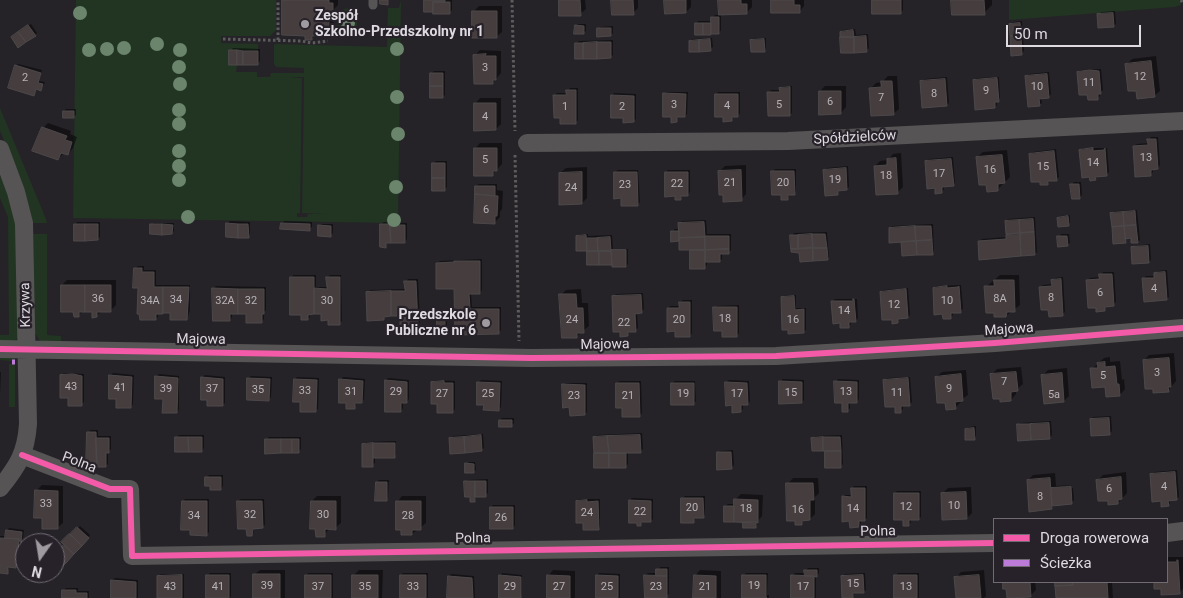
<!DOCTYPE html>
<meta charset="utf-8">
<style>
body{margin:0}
#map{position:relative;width:1183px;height:598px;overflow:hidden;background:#262328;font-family:Roboto,sans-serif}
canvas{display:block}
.legend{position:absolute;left:993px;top:518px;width:175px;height:65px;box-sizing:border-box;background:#27212a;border:1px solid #706b73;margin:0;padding:6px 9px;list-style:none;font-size:15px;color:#dedae0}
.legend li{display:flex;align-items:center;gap:10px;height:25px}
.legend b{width:25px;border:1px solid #706b73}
.north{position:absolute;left:15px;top:533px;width:50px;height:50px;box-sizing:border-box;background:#27212a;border:1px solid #706b73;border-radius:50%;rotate:193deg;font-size:14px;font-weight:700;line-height:20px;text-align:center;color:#dedae0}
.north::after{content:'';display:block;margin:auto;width:18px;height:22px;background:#9e9aa0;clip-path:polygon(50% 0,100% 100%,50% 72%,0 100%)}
.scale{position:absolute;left:1006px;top:25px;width:135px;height:22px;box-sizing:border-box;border:2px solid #dedae0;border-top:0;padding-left:6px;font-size:15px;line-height:18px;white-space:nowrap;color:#dedae0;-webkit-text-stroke:4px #27212a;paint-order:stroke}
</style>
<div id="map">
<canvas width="1183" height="598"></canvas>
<ul class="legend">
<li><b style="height:6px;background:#f35aa7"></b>Droga rowerowa</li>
<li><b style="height:6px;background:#bd7bd9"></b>Ścieżka</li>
</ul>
<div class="north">N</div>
<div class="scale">50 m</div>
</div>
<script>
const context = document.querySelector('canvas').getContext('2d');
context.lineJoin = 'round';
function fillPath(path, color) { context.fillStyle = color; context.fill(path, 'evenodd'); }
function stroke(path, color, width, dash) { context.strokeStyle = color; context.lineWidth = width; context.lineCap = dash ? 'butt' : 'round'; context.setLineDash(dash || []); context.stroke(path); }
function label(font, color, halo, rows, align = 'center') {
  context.font = font + ' Roboto,sans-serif'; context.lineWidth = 4.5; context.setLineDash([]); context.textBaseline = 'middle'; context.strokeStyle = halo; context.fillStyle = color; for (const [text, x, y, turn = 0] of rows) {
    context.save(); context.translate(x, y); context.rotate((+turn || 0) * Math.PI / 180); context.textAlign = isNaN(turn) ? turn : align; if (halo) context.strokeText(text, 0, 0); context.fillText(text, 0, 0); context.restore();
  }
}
fillPath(new Path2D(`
 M76,0H276V30L270,36H221V43L258,44V51L229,50L237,65L236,72H257V77H270L271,73H304V68L276,67L274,64V44L387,47L388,8H399L401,0L398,223L73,218ZM288,77H304L302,213L326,214H308L307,217H297V213H300L302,78Z
 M1009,0H1179L1181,5L1174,7L1009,20Z
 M347,8C359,11 359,24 354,34L346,37L338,33L336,21L339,12Z
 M0,108L46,219L47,223H32L12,158L0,131Z
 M2,176L10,197L17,230L18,337L15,341L0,342V335H9L8,217L0,198V177Z
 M33,234H47V335L61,336V344L40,341L35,333Z
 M0,356L15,357V407H9V364H12V361L0,360Z`), '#213522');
fillPath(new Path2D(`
 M283,0H338V5L334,9V30L328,35H316L311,39L306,34Z
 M425,0H452V10L449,13L434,11Z
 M560,0H585L586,9L580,14Z
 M613,0H638V8L633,13Z
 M665,0H691V7L686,12Z
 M720,0H752V7L747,12L721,13V30L719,33L696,24L698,21H712V18L715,15H720Z
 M772,0H804V6L799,12Z
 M873,0H903V10L900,13Z
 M953,0H992V5L984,13Z
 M479,6H502V32L496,37L473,12Z
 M1115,11L1116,24L1113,26L1099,15L1101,12Z
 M1022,21L1024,51L1021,54L1010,24L1013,22Z
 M31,24L37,33L35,35H14Z
 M578,24H586V31L583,33L576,26Z
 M613,26V33L611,35L599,29L601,27Z
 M855,29L856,35L868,34L869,48L866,51L841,32L843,30Z
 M712,38L713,47L710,49L690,41L692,39Z
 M754,38H766V48L764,50L751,40Z
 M613,40V55L610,57L576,44L579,41Z
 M233,48L260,49V61L257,64L231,51Z
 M480,50L501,51V73L493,83L475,55Z
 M1156,56L1160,91L1154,96L1127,64L1132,59Z
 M18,64L42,70L39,81L45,82L43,87L41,89L37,88L34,94L16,66Z
 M1101,69L1103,90L1100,93V96L1098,98L1078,72L1080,70Z
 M434,71H445V95L442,97L432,73Z
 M1049,72L1051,94L1048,97H1041L1042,103L1039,105L1027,76L1029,74Z
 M888,76H897L899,109L893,114L871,88L876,83L882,82Z
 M947,77L949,103L947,105L921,82L924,79Z
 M999,77L1000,98L997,101V105L995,107L974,81L976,78Z
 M783,86H792V113L789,115L769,93L771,90H781Z
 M825,86H846V107L841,113L820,91Z
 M570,88H578V120L576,122L554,96L557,93H567Z
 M667,92H688L687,114L685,116H679L676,121L664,94Z
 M718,92H740V113L738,116H734L732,120L716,95Z
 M614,93L636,94V119L633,121L624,117L612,96Z
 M480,98H501V124L496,129L475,104Z
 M66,109H76V115L73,117L64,111Z
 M48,123L71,131L70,134L77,137L73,148L68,154L64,153L58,159L43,128Z
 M1151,137H1158L1160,165L1158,168H1153V172L1151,175L1134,146L1137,144L1149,143V140Z
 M480,143H502V164L492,175L475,149Z
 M1083,148H1107L1109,172L1107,174L1098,175L1095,179L1091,176L1081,150Z
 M1056,149L1059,177L1056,179L1050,180L1048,184L1030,154L1033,152Z
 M1007,150L1010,177L998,189L987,184L977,157L983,152Z
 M901,153L903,187L898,192L875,166L880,161L888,160L893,154Z
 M953,157L955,183L953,185L944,186V189L942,192L936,187L926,162L929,159Z
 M436,161H447V187L444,190L433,164Z
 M746,165V194L741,200L719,172L725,166Z
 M848,166L849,187L846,189L840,190L838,194L824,170L827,168Z
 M587,167V198L582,203L560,173L566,168Z
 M775,169H796V191L794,194H790L788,199L782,194L773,172Z
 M618,170H638L640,202L637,205L622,197L615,172Z
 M668,170H690V192L688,195H683L681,199L676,195L666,172Z
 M1074,182H1081L1082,195L1079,198L1072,185Z
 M479,184H497V190L503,191L502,209L500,212V217L495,222L476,186Z
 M1137,210L1140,240L1137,242L1132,237H1127L1125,242L1112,214L1114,211Z
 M1070,215V222L1068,225L1059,218L1061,216Z
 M1035,217L1037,252L1035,254L980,258L979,241L982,239L1007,237L1010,233L1006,221L1008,219Z
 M706,220L707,234H731V250L728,253H722V259L719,261H707V265L704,267L691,248L672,232L675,229H680L679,223L682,221Z
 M230,221L250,222V234L248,237L227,224Z
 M284,221L312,222V227L309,229L282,224Z
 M77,222H100V237L97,239L75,225Z
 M384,222L407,223V239L405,242H388L385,246L381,224Z
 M154,223H174V231L172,233L152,225Z
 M322,224H333V233L331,235L319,226Z
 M933,224L934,251L932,253L902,241L890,228L892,226Z
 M827,232L829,257L827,259L800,252L792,236L794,233Z
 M580,234H588V236L612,235L613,249H628V264L626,266L588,249L577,250V236Z
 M1061,234H1069L1070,243L1067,245L1059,237Z
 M1150,244L1151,260L1149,262L1132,248L1135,246Z
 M482,259V290L480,293H471L472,307H501V330L499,332L456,333L455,287L437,263L440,261Z
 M138,266H144V270H156V285H190V310L188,316L186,319L171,312H158V317L156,319L139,287L135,269Z
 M1167,270L1169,297L1166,299L1143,279L1146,276H1155L1158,271Z
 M1103,272H1114L1116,302L1113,305H1107L1105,310L1088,280L1090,278L1100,277Z
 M294,275H316V287H328V277L330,275H341L342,321L339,323L329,319L322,313H310V317L307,319L302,314L291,277Z
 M1000,275H1019L1020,305L1006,316L986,287Z
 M1063,277L1065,312L1062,314L1040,288L1043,285L1053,284V281L1055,278Z
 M408,279H418L420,322L418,324L401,315H386L383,319L367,293L370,290L406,289V282Z
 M67,280H116V305L110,311H102L96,316L93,311H83L78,316L62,285Z
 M961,285L963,309L960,311L953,312V315L950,318L934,288L936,286Z
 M216,286L266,287V310L264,312V319L261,322L247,313L232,312V317L230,320L213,289Z
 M908,288L910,315L908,317H900L898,322L893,318L881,292L883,290Z
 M581,289L582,303H588L589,326L577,336L561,295L566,290Z
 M643,293L644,309L641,312H637L638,328L635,330H630L628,335L614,296L616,294Z
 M785,295H796V308H806V330L803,332L789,328L783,297Z
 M835,299H857L858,318L856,321H851V324L849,326L841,322L833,301Z
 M683,300H692V333L690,336L676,330L668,309L670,306H680V302Z
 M739,305V333L737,335L723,329L715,308L717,306Z
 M441,316H447V331L445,333L439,318Z
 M1174,353L1176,381L1168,391L1144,360L1149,355Z
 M1110,357V362L1120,361L1122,380L1124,379L1125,389L1120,395L1106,385L1092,369L1104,358Z
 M1021,367L1023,384L1016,390V394L1011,400L992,374L997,369Z
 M1067,368L1069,396L1064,401L1043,375L1048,370Z
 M966,370L968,395L961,400V402L955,408L936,377L942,372Z
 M0,372H1L0,395Z
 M64,373L84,374V402L81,404L70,396L62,375Z
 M113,373L134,375L133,404L131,407L117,398L110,376Z
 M159,374L179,376V410L176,412L156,377Z
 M205,375L225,377V403L222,405L208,398L202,378Z
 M251,376L272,377L271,397L269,400L249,378Z
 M297,377L319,378L318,409L315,411L301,401L295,379Z
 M343,377L365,379L364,399L362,402H357L355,407L348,402L341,380Z
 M910,377L912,402L910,404L903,405V409L900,411L896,405L885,381L887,378Z
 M388,378L409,380V399L407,402H403V408L401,411L386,380Z
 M783,379L804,380V400L802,402L780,382Z
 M838,379L859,380V399L856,402H850V408L848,410L836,382Z
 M435,380L455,381V409L453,412L438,403L432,382Z
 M481,380L502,381L501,407L499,409L478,383Z
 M729,380L749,381L750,401L748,404H743V409L741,411L733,404L726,383Z
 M620,381H641L642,413L639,416L623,406L617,383Z
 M675,381H695L696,401L694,403L672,383Z
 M566,383H587V412L585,414L571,406L563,385Z
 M1111,416L1112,431L1110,433L1091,419L1093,417Z
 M502,418H514V423L512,425L500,420Z
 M1051,421L1052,435L1050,438L1018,425L1020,423Z
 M976,426V436L974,439L966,429L969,427Z
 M91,430H98V436H111V449L108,452V464L105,466L88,433Z
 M642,433L643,449L640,452H628V464L625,467L594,437L597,435Z
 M483,434L484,448L481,450L450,438L453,436Z
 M179,435H204V448L202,451L176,438Z
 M842,435L843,464L840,467L826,449L813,439L815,436Z
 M269,437H301V449L298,452L266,440Z
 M396,441V454L394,457H375V463L372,465L363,444L366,442Z
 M733,450L734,465L732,468L718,453L720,451Z
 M469,462H475L476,470L473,472L467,464Z
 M1177,470L1179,497L1176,499H1170V503L1168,505L1162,500L1152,474L1154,472Z
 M1126,472L1127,493L1118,503L1109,499L1098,480L1103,475Z
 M1055,473L1056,486L1073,485L1056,487V489L1073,488L1074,500L1071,503L1056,504L1052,508L1028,480L1033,475Z
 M209,475H223V486L221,489L207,478Z
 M793,478H818L819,493L815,497V514L810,519H805L801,524L788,484Z
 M488,479V493L485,495H477L475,501L466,482L468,480Z
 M379,480H389L388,497L386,500L377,482Z
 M42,485L63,486V523L57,528L36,491Z
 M854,486H867V518L864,520H861V524L858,526L843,497L845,495H852V489Z
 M971,487L972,513L967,518L943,493L948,488Z
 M897,491H921V517L918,519H911V522L909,525L904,519L895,493Z
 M741,494L763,495L762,516L758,521V524L755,527L725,506L728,504H735L736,499Z
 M317,496H341V523L335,528H330L324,535L312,501Z
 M402,496H426V523L412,534L397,502Z
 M685,496H705V515L703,517H696L694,521L682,499Z
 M632,498L653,499V519L651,521H643L640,525L630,500Z
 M185,499H209V532L207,534L191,529L183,502Z
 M241,499H264L265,525L262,527H254V532L252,535L238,501Z
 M579,499H600V527L598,529L584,522L577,501Z
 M493,505H515V525L513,528L491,507Z
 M80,526L90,535L58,569L55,567V555L65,545L63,542Z
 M9,528L24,530L23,538L21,540L18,564L16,566H10L7,572H0V536H6L7,531Z
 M1167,557H1183V589L1180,592L1162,587L1155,588V582H1167Z
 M660,567H669V594L660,598H653L645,575L648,573H658Z
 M808,568H819V573L816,576V598H792V576L795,573H806V570Z
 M260,570H285V598H255L254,575Z
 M359,570H383L382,598H353V576Z
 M553,570L575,571V598H548V576Z
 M700,570L721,571V598H702L695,576Z
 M984,570L986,596L984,598H957L956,578L961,572Z
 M210,573H231V596L230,598H207V576Z
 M308,573H333V598H306V576Z
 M403,573H428V598H401V575Z
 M502,573L522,575V594L520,597L506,598L500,576Z
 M599,573L620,574V598H607L597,576Z
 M746,573H768L767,595H769V598H743L744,575Z
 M865,573L866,590L863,592H855L853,597L843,576L845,574Z
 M898,573H919V598H895V576Z
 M161,574H184V598H158V576Z
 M451,574L474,576L475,598H449V577Z
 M115,578L138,580V598H112V580Z
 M1005,582H1035L1036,590L1031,595L1007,587Z
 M1056,582H1112L1113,598H1057Z
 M66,588H78V591H89V598H63V591Z`), '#0007');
const building = new Path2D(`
 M282,0H329V3H333V12H329V36H312V40H305V36L282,35Z
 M380,0H388V5L380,4Z
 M424,0H445V2H433V12H424Z
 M559,0H580L581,16H559Z
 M611,0H633L634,15H612Z
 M664,0H686V13L665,14Z
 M718,0H741V4H747V14L719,15Z
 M771,0H794V5H800V13H771Z
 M872,0H901V14H872Z
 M951,0H984L985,15H952Z
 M433,2H450V14H433Z
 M472,11H497V38H472Z
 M1113,13L1114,27L1098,28L1097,14Z
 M711,17H719V34H711Z
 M695,23H703V35H695Z
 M703,23H711V35H703Z
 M1020,23L1021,35L1010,36L1009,24Z
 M28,25L36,36L26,42L18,32Z
 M575,25L584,26V34H574Z
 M597,28H611V36L597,37Z
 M853,30L854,37H840V32Z
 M18,32L26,42L18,48L11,37Z
 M1021,35L1022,55L1011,56L1010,36Z
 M866,36L867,52L854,53V37Z
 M840,37H854V53H841Z
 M710,39L711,51L699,52V40Z
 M764,39L765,52H751L750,40Z
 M699,40V52H689V41Z
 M597,42V59H583V43Z
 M597,42H611V58L597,59Z
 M575,43H583V59H575Z
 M229,50H237V65H229Z
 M237,50L243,51V65H237Z
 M243,51H258V65H243Z
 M486,54L485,56H496V80H493V84H474L473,55Z
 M1151,61L1155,97L1137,99L1136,91H1128L1125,64Z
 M15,65L41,73L38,83L43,84L41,91L36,89L34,96L8,88Z
 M1090,70L1099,71L1101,94H1098V100H1088L1087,95H1079L1077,72Z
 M430,73H443V86H430Z
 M1047,74L1049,98L1039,99L1040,106L1028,107L1025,76Z
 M997,78L999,102H995V108L975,110L973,80Z
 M945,79L947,106L922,108L920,81Z
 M881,81H892L894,115L871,116L869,88L881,87Z
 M430,86H443V98H430Z
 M790,87V116H768L767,92H780L779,88Z
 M566,90H576V124H560V118H554L553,95H566Z
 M819,91H841V114L819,115Z
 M663,93L686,94L685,117H677V122L671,123V117H663Z
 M715,94H738V117H732V121L723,122V117H715Z
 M611,95L634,96V122L623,123V118H611Z
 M474,103H496V130L474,131Z
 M63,111H74V118H63Z
 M42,127L67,136L65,140L72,142L68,155L61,153L58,160L32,151Z
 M1147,139H1156L1158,169L1151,170V176L1135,177L1133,146L1148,145Z
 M474,148H497V171H493V176H474Z
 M1093,148V151L1104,150L1105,148L1107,176L1095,177L1096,180L1090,181L1089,177L1082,178L1079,150Z
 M1054,151L1057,181H1048V185H1040V182H1031L1029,154Z
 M1002,155L1005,183L998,184V191L987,192L986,185H979L976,157Z
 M896,158L898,194L876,195L874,166L887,165V159Z
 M951,159L954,186L942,187V193L935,194V188L927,189L925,161Z
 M432,163H445V178H432Z
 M846,168L847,190L838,191V195L825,196L823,170Z
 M741,170L742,201L723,202V195H719L718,171Z
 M771,171H794L795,195H788V200H781V195H772Z
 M582,172V204L559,205V173Z
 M614,172H637L638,206H621V198L614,199Z
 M665,172H688V196H681V200H675V196L665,197Z
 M432,178H445V191H432Z
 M1070,184H1079L1080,199H1072Z
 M475,186H495V196L475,194Z
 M475,194L498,196L497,216H495V224L474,223Z
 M1135,211L1136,225L1124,226L1123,212Z
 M1123,212L1124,226L1112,227L1110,213Z
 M1068,216L1069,226L1058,227L1057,218Z
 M1033,219L1034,232L1020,233L1019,220Z
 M1019,220L1020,233L1006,234L1005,221Z
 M704,222L705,237L679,238L678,223Z
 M226,223L238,224V238L226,237Z
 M281,223L310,224V231L280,229Z
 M74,224H85V241H74Z
 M85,224H98V240L85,241Z
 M150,224H162V235L150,234Z
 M162,224L173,225L172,234L162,235Z
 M238,224H248L249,238H238Z
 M380,224H390L391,243H386V248L380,247Z
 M318,225L331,226V237L318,236Z
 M390,225H405V243H391Z
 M1136,225L1138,243H1131V238L1125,239L1124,226Z
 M915,226L916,241L889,243V228Z
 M915,226H931L932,240L916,241Z
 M1124,226L1126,243L1113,244L1112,227Z
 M671,231H679V241L671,242Z
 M1034,232L1035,255L1021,256L1020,233Z
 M812,234L813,248L798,249V235Z
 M812,234H825L827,248H813Z
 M1020,234L1021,256L979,260L978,241L1006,239V235Z
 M586,235L587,251H576V236Z
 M790,235H798V249H791Z
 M705,236H729V249L705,250Z
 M1057,236H1067L1068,246L1058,247Z
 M610,237L611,251H598L597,238Z
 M705,237V250H679V238Z
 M587,238H597L598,251H587Z
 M932,240L933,255H917L916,241Z
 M916,241L917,255L902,256L901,242Z
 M1148,246L1149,263L1132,264L1131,247Z
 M813,248V261L800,262L799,253L791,252V249Z
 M813,248H827L828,260L813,261Z
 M729,249V254H720V262H705V250Z
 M626,250V267H612L611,250Z
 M690,250H705V269H690Z
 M587,251H599V265H587Z
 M599,251H611L612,265H599Z
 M454,261H480V294H469L470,309H499V334L455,335L454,289H436V263L454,262Z
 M134,268H142V272H154V287H163V314H156V320H140L139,314H137L138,288H133Z
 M1165,272L1167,300L1144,302L1142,278H1154V273Z
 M1099,274H1112L1114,306L1105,307V311L1096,312V308H1088L1086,280L1099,279Z
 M290,277H314V314L308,315V320H301V315H290Z
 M326,277H340V325H328V320L321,321V314H314V288L327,289Z
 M1061,279L1063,316L1049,317L1048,310H1041L1039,287L1052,286L1051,280Z
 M994,280H1014L1015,312H1007L1006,317H994V313H986L984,286H994Z
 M404,281H416L418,325L400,326V316H391V291H405Z
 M61,285H85V312H79V317H74L73,312H61Z
 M85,285H111V312H97V317L92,318V312H85Z
 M947,286V288L958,287L959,286L961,313H951V319H943L942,314L934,315L933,288Z
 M163,287H189L187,320H170V313H163Z
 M212,288L238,289V314H230V321H213Z
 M238,289H264V314H262V323H246V314H238Z
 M906,289L908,318L898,319V323L892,324V320H882L880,292Z
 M391,291V316L384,317V320L367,321L366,292Z
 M559,294H576L577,308H583L584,333H577V338H562Z
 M641,295L642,313L635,314L636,332H628V336L620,337V332H613L612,296Z
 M794,296L795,310L804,309V333L788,334V330H782L781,297Z
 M853,299H854L856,322H849V328H840V323L833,324L831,301H853Z
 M679,302H690V337H675V331L667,332V308H679Z
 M713,307H737V337H722V331H714Z
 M437,318H445V335L437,334Z
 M1169,358L1171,387H1168L1169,392L1153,393V389H1145L1143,360Z
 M1105,362V367L1115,366L1117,384H1119L1120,396L1106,397L1105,387L1092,388L1090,368H1098L1097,363Z
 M1016,372L1018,391L1011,392V401L1000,402V399H993L990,374Z
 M1062,373L1064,402L1044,404L1041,375Z
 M73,374L82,376V406H68V398H60V375Z
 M961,374L963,401L955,402L956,409L946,410L945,403H937L935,377Z
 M109,375L132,377L131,408H116V399H109Z
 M155,376L178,378L177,413H162L163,399H155Z
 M201,377L223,379V406H207V400H201Z
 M247,378L270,379L269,401L247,400Z
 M908,378L910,406H901V413H895V407H885L883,380Z
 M294,379L317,380L316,412H300V402H293Z
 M339,379L363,381L362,403H355V409H346V403H339Z
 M385,380L407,382V403H401V412H385Z
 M444,381V383H453V413H437V404H431V382Z
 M779,381L802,382V403L779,404Z
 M834,381L857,382V403H848V412H842V403H835Z
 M477,382L500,383L499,411L483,410L484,405H477Z
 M725,382L747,383L748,405H741V412L732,413V405L726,406Z
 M616,383H639L640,417H622V408H616Z
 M671,383H694V405H671Z
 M562,384L585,385V415L570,416L569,407L563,408Z
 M1109,418L1110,435L1091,436L1090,419Z
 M499,420H512V427H499Z
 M1049,423L1050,439L1031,440L1030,424Z
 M1017,424H1030L1031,440L1018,441Z
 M974,428L975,440H965V429Z
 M87,432H96L97,467H86Z
 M481,435L482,451L465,453L464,437Z
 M640,435L641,453H609L607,436Z
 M607,436L609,453H594L593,437Z
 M175,437H188L189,452H175Z
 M188,437H202V452H189Z
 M464,437L465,453L450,454L449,438Z
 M823,437V451H812L811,438Z
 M823,437H840L841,451H823Z
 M96,438H109V453H106V467H97Z
 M265,439H281V453L265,454Z
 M281,439H292V453H281Z
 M292,439H299V453H292Z
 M373,443V467H362V444Z
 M373,443H395V458H373Z
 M825,451H841V468H825Z
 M717,452H731L732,469L717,470Z
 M594,453H609V468H594Z
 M609,453H626V468H609Z
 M465,463L474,464V473H465Z
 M1175,472L1177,500L1168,501L1169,506L1161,507V501L1152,502L1150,474Z
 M205,477H221V490H210V486H205Z
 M1121,477L1122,499L1118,500V504L1108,505V501H1098L1096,480Z
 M1050,478L1052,509L1029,512L1027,480Z
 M464,481H475V502H470V497H465Z
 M475,481H486V497H475Z
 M376,482H387V501H375Z
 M786,483H813L814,500H810V520L802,521V525H795V521H787Z
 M1071,487L1072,504L1052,506L1051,488Z
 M851,488H865V521H859V527L850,528L849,521L842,522V496L851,497Z
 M35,490L58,491V529H42V518H34Z
 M966,492L967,519L942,520L941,493Z
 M894,493H919V520H909V526H903V520H894Z
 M681,498H703L704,518H694V523H681Z
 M734,499L758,500V523L734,522Z
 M587,500V502L598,501L599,530H583V523H576V501Z
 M629,500L651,501V522H641V526H637V523H629Z
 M182,501H207V536L190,535V530H181Z
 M237,501H262L263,528L253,529L252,536H247L246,529H238Z
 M311,501H336V530L325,529V537H316L315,529H310Z
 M396,501H421V530H412V535H401V530H396Z
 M724,506H734V522H724Z
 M490,507H513V529H490Z
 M743,522H756V528H743Z
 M77,527L89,538L82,546L70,534Z
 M6,530L22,532L21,542L19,541V539L5,538Z
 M69,534L82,546L74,554L61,542Z
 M0,538L19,539L16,568L8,567V574L0,573Z
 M64,545L74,554L66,563L55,553Z
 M55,553L66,563L58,571L55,568Z
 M1177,560H1178L1180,594L1161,595V589H1154V582H1167V562H1177Z
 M656,569H667V576H656Z
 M804,570H817V577L805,576Z
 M253,574H280V598H253Z
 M182,575V598H157V576Z
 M206,575H229V598H206Z
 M305,575H331V598H305Z
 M352,575H378V598H352Z
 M400,575H426V598H400Z
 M499,575L521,577V598H499Z
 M547,575L570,576V598H547Z
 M596,575L618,576V598H596Z
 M644,575L667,576V598H645Z
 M694,575L716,576V598H693Z
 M742,575H766V597L767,598H742Z
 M791,575L814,576V598H791Z
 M863,575L864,593H853V598H842L841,576Z
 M894,575H917V598H894Z
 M979,575L981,598H956L954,577Z
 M448,576L472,578L473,598H447Z
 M111,580L136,582V598H111Z
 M1003,582H1030L1031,597L1007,598L1006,589H1003Z
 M1055,582H1072L1073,585L1055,586Z
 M1072,582H1107L1108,598H1056L1055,586L1073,585Z
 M62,590H76V593H87V598H62Z`);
fillPath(building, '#463e3e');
stroke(building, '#4c484a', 1);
stroke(new Path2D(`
 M512,0L515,131
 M1181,0L1183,4
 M223,39L301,41L312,43L328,41
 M278,40V0
 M515,155L519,341`), '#5d5c5d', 3, [2.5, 2.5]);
stroke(new Path2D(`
 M373,5V0`), '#565454', 9);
stroke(new Path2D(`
 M527,143L788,141L1183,121
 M0,149L16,192L24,223L28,424C26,453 18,466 0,488
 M0,349L531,358L776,356L995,343L1183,328
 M22,455L110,489H130L132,556L994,543
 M1167,533L1183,531`), '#565454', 18);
stroke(new Path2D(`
 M12,362H15`), '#bd7bd9', 5, [10, 5]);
stroke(new Path2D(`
 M0,349L531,358L776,356L995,343L1183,328
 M22,455L110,489H130L132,556L994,543`), '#f35aa7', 6);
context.fillStyle = '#6b846c';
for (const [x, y] of [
 [80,13],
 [348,23],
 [157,44],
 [124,48],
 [107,49],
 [397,49],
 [89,50],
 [180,50],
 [179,67],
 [180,84],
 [397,97],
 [179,110],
 [179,124],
 [398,134],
 [179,151],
 [179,166],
 [179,180],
 [396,187],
 [188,217],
 [394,220]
]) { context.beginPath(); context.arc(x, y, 7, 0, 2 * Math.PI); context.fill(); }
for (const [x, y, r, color] of [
 [305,24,5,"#9e9aa0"],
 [486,323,5,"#9e9aa0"]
]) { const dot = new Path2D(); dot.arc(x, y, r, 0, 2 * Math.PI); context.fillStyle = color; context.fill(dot); stroke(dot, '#27212a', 2); }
label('11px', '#b8b3b8', null, [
 ["3",485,68],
 ["12",1140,77],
 ["2",25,78],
 ["11",1089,83],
 ["10",1037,87],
 ["9",986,91],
 ["8",934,94],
 ["7",881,98],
 ["6",830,102],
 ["3",674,105],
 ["5",779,105],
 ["4",727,106],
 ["1",565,107],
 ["2",622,107],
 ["4",485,117],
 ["13",1146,158],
 ["5",485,160],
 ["14",1093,163],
 ["15",1043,167],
 ["16",990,170],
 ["17",939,174],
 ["18",886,176],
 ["19",835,180],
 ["21",730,183],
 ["20",783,183],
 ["22",677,184],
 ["23",625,185],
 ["24",571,188],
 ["6",486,210],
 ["4",1154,289],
 ["6",1100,293],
 ["8",1051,298],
 ["36",98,299],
 ["8A",1000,299],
 ["34",176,300],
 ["34A",150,301],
 ["32A",225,301],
 ["32",251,301],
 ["30",327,301],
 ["10",947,301],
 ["12",894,305],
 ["14",844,311],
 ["18",725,319],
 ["24",572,320],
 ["20",679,320],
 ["16",793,320],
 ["22",624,323],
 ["3",1157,373],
 ["5",1103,376],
 ["7",1004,382],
 ["43",71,387],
 ["41",120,388],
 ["39",166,389],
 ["37",212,389],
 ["9",949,389],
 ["35",258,390],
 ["33",305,391],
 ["31",351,392],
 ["29",396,392],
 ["13",846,392],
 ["15",791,393],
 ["11",897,393],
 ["27",442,394],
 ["25",488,394],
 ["19",683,394],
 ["17",737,394],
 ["5a",1054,395],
 ["23",574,396],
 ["21",628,396],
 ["4",1164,487],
 ["6",1109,489],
 ["8",1040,497],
 ["33",46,504],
 ["10",954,506],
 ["12",906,507],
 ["20",692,508],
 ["18",746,509],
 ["14",853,509],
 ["16",798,510],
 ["22",640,512],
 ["24",587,513],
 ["32",250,515],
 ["30",323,515],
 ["34",194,516],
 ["28",408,516],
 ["26",501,518],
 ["15",853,584],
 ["39",267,586],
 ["19",754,586],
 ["43",170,587],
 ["41",218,587],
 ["37",318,587],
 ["35",365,587],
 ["33",413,587],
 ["29",510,587],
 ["27",559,587],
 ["25",607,587],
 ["23",656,587],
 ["21",705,587],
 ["17",803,587],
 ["13",906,587]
]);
label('bold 14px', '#dedae0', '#27212a', [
 ["Zespół",315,16],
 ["Szkolno-Przedszkolny nr 1",315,32],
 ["Przedszkole",476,315,"right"],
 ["Publiczne nr 6",476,331,"right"]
], 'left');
label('14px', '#dedae0', '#27212a', [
 ["Spółdzielców",855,138,-3],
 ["Krzywa",26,305,-91],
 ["Majowa",1009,330,-4],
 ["Majowa",201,340,1],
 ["Majowa",605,345,-1],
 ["Polna",79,463,21],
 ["Polna",878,532,-1],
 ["Polna",473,539,-1]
]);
</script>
